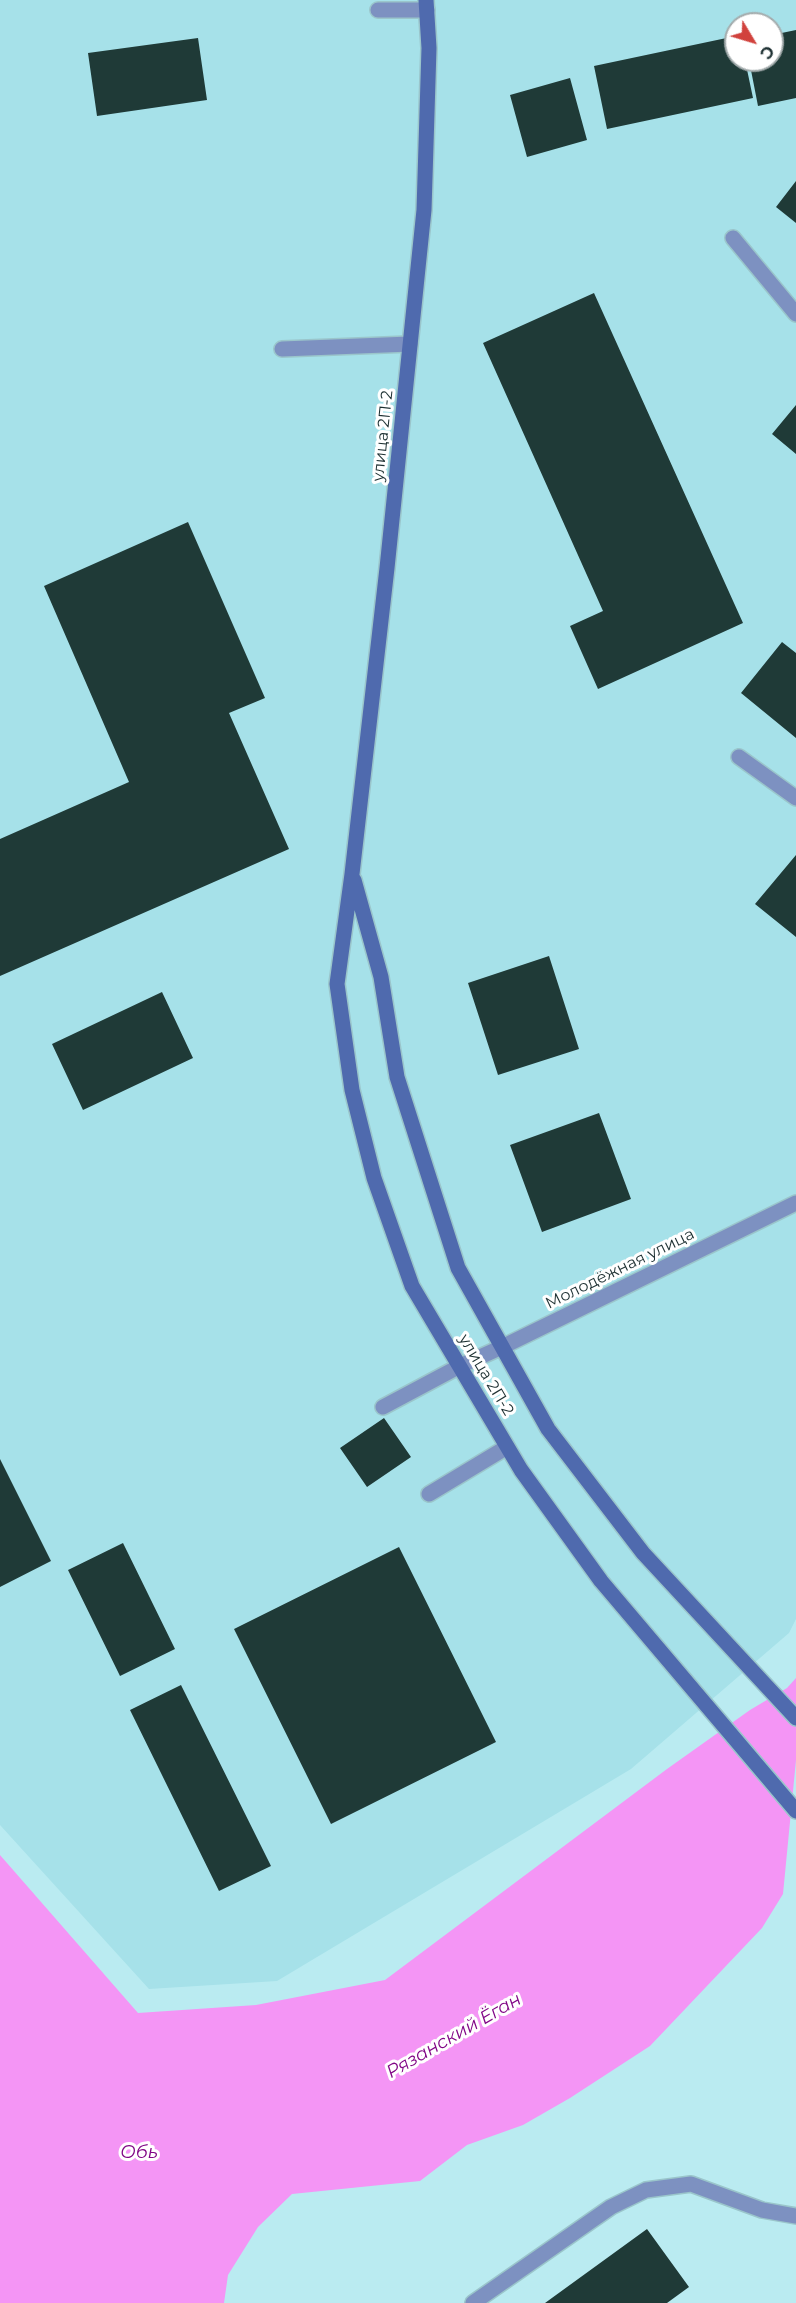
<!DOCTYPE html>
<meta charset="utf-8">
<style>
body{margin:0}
#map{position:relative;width:796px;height:2303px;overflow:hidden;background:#baebf1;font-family:Montserrat,sans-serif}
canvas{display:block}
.north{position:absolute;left:724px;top:12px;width:60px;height:60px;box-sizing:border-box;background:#fff;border:2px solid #a4acad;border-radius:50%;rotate:128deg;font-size:16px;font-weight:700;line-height:24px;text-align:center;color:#1c2f31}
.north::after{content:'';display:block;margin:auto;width:21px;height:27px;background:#d1423d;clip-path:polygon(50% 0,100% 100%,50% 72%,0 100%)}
</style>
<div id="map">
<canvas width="796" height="2303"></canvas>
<div class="north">С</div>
</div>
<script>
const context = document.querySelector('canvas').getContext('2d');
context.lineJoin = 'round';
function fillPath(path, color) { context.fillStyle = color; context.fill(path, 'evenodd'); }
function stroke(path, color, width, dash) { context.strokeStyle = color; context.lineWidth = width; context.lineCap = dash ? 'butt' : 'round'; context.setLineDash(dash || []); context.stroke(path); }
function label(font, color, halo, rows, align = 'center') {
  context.font = font + ' Montserrat,sans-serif'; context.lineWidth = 6; context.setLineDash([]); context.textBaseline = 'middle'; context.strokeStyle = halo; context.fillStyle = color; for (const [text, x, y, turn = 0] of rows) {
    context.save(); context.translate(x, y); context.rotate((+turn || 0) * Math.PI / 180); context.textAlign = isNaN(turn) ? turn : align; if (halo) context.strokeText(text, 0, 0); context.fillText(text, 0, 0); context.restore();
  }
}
fillPath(new Path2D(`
 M0,0H796V1619L789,1633L631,1769L277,1981L149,1989L0,1825ZM736,24H772V60H736Z`), '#a6e1e9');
fillPath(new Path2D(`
 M796,1678V1760L783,1894L762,1928L650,2046L570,2098L523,2125L467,2145L420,2181L292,2194L258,2227L228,2275L224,2303H0V1855L138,2013L256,2005L385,1980L667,1769L750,1710L787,1688Z`), '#f495f5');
fillPath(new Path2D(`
 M796,30V98L758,106L749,60H772V35Z
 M736,36V60H745L753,98L607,129L594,66Z
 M198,38L207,100L97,116L88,53Z
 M570,78L587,140L527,157L510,95Z
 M796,181V223L776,207Z
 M594,293L743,623L598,689L570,626L603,611L483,343Z
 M796,405V454L772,434Z
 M188,522L265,698L229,713L289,849L0,976V839L129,782L44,586Z
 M782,642L796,653V738L741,693Z
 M796,855V937L755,904Z
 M549,956L579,1049L498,1075L468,983Z
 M162,992L193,1058L83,1110L52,1044Z
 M599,1113L631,1199L542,1232L510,1145Z
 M384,1418L411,1457L367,1487L340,1448Z
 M0,1459L51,1561L0,1587Z
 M123,1543L175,1649L120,1676L68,1570Z
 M399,1547L496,1742L331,1824L234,1629Z
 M181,1685L271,1866L219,1891L130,1710Z
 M647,2229L689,2287L667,2303H545Z`), '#1f3a37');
const lane = new Path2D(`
 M378,10H427
 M733,238L796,314
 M282,349L410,344
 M739,757L796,798
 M383,1407L460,1366
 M429,1494L507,1447
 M473,2303L611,2207L646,2190L691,2184L762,2210L796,2216`);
const street = new Path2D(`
 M460,1366L502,1347L796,1203`);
const secondary = new Path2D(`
 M426,0L429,48L424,210L387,568L352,874L337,984L352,1090L374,1178L412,1286L521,1470L601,1581L796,1811
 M354,880L381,977L397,1077L458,1268L548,1429L643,1553L796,1718`);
stroke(lane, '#9ac5cb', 18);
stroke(street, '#9ac5cb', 18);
stroke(secondary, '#9ac5cb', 18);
stroke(lane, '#7d91c1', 15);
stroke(street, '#7d91c1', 15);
stroke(secondary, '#4f6aae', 15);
label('16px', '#1c2f31', '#fff', [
 ["улица 2П-2",383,436,-84],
 ["Молодёжная улица",620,1269,-26],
 ["улица 2П-2",486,1375,59]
]);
label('italic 18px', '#810686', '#fff', [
 ["Рязанский Ёган",454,2036,-30],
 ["Обь",139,2153]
]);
</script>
